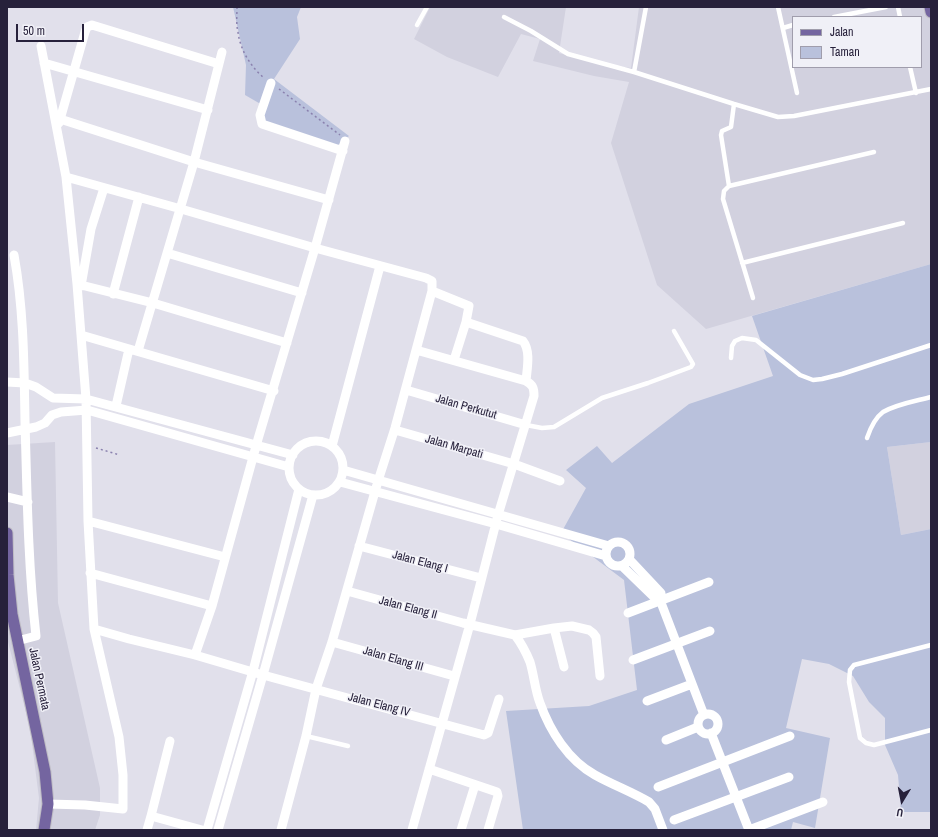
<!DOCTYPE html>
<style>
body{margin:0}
#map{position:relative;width:938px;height:837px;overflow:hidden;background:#e1e0eb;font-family:"Archivo Narrow",sans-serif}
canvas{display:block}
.frame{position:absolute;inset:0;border:8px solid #27213b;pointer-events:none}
.legend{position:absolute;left:792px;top:16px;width:130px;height:52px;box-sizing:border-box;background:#f0f0f7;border:1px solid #a09dac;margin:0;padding:5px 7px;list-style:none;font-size:12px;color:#27213b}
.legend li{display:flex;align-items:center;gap:8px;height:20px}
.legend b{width:20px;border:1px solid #a09dac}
.north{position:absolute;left:882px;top:781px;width:40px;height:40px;-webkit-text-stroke:3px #f0f0f7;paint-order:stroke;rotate:190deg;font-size:11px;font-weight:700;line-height:16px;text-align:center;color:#27213b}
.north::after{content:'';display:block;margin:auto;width:14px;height:18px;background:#27213b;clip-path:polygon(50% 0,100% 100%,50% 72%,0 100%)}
.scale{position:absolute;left:16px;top:24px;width:68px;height:18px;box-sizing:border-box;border:2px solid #27213b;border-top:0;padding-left:5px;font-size:12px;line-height:14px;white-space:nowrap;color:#27213b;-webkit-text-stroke:3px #f0f0f7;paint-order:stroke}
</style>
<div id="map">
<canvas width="938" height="837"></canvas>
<div class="frame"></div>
<ul class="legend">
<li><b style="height:5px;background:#7465a0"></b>Jalan</li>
<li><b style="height:11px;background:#b9c1dc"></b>Taman</li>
</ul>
<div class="north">U</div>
<div class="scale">50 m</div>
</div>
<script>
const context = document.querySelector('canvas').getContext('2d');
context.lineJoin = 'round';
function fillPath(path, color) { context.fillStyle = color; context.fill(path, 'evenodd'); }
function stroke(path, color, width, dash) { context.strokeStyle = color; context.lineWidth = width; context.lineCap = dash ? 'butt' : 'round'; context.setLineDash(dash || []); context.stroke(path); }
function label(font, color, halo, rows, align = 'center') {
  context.font = font + ' "Archivo Narrow",sans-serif'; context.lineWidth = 3; context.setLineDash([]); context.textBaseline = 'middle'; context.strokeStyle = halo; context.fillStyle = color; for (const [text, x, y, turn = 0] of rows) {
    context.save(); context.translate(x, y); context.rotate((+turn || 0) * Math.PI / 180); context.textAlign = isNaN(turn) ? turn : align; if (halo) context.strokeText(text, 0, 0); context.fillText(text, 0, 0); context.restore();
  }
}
fillPath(new Path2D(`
 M430,7H566L559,53L595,63L631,68L639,7H931V264L706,329L657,285L611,143L629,82L594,76L533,61L540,39L521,34L498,77L447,57L414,39ZM793,17H921V67H793Z
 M55,442L58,603L100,788V815L95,830H36L39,798L30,728L7,638V445Z
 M931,442V529L901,535L887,447Z`), '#d2d1df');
fillPath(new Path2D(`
 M233,7H301L297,17L300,39L274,79L349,136L332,150L262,125L264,106L245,95L246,65Z
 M931,264V442L887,447L901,535L931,529V812H901L898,775L885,745V718L869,702L853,676L829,664L802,659L786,728L830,738L815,828L793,822L791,830H523L506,711L589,706L637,690L624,580L561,533L586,488L566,470L597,446L612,463L689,404L773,376L752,316Z`), '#b9c1dc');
const primary = new Path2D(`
 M930,7L931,12
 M7,533L8,575L12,614L45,772L48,804L44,830`);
stroke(primary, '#bebcc4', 13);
stroke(new Path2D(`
 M237,7C237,15 236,24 238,32C240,49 250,66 263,77
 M279,89L340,135
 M96,448L120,455`), '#8a81ae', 1.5, [2, 3]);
stroke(new Path2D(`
 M778,7L797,93
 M898,7L900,17
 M504,17L531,31L568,54L634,72L734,104L778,117L794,116L931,89
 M834,17L886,7
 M417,25L427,7
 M783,28L793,25
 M910,67L916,93
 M634,72L646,7
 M734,104L731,127L722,131L721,135L729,186L724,191L723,199L753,298
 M729,186L874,152
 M742,263L903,223
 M731,358L732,346L735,341L742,338L756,340L800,375L813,380L822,379L842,374L931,345
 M526,425L542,428L554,427L602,398L648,383L691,367L693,364L674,331
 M867,438C870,429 875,418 883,412C897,404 916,401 931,397
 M931,645L854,665L850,670L849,682L860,738L866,743L874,745L931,730
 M306,736L348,746`), '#fff', 4.5);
stroke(new Path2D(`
 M41,46L66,177L77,284L86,399L88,521L94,629L119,737L123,775V809L85,805L48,804
 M44,63L208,110
 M271,83L260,115L262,124L343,151
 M60,119L194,162L329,200
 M59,123L85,32L87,27L92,25L219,64
 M66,177L181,209L315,248L426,278L432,281V291L395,428L378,481L332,642L316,689L306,736L281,830
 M167,253L302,293
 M14,255C24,310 24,366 25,421C27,493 28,565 36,636L17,641
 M77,284L153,303L287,343
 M81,286L91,229L104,188
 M432,291L469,306L466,322L454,360
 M113,294L139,197
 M466,322L523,341C531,351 527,369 526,381
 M81,335L274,391
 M138,351L194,162L222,52
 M7,382L25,383L36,387L53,398L86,399L293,455
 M406,390L526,425
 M116,406L129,349
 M395,430L514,464L560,481
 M7,433L36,427L45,423L52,415L61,412L87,410L289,467
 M289 468a27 27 0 1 1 54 0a27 27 0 1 1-54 0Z
 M332,446L380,266
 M343,470L609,546
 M340,482L496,524L606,556
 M7,497L28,502
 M88,521L225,557
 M606 554a12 12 0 1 1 24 0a12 12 0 1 1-24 0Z
 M359,546L481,578
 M630,560L661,593L660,600L704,715
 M622,566L655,598L660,600
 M90,573L212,606
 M347,591L463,623L515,635L554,628L572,626L589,630L593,633L596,637L600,676
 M628,613L709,582
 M554,628L564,667
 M94,629L129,639L195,655L263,675L484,735L488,733L499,699
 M515,635C521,643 526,652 530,662C534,675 535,690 540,703C550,731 568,760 595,775C613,785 632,792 649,802L655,809L663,830
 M332,642L454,676
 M195,655L212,606L258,439L315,248L345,141
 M633,660L710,631
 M647,701L692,684
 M698 724a10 10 0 1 1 20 0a10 10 0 1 1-20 0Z
 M711,733L749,830
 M666,740L698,727
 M170,741L151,816L202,830
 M429,769L497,792L498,796L488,830
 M658,787L790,736
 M674,820L789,777
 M147,830L151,816
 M207,830L253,671L299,489
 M218,830L263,675L313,495
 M412,830L470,624L498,515L534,396C534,388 533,385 526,381L416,350
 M461,830L475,785
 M749,830L823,802`), '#fff', 9);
stroke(primary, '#7465a0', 11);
label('12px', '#27213b', '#f0f0f7', [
 ["Jalan Perkutut",466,407,16],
 ["Jalan Marpati",454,447,16],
 ["Jalan Elang I",420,562,15],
 ["Jalan Elang II",408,608,15],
 ["Jalan Elang III",393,659,16],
 ["Jalan Permata",39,679,78],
 ["Jalan Elang IV",379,705,15]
]);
</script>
